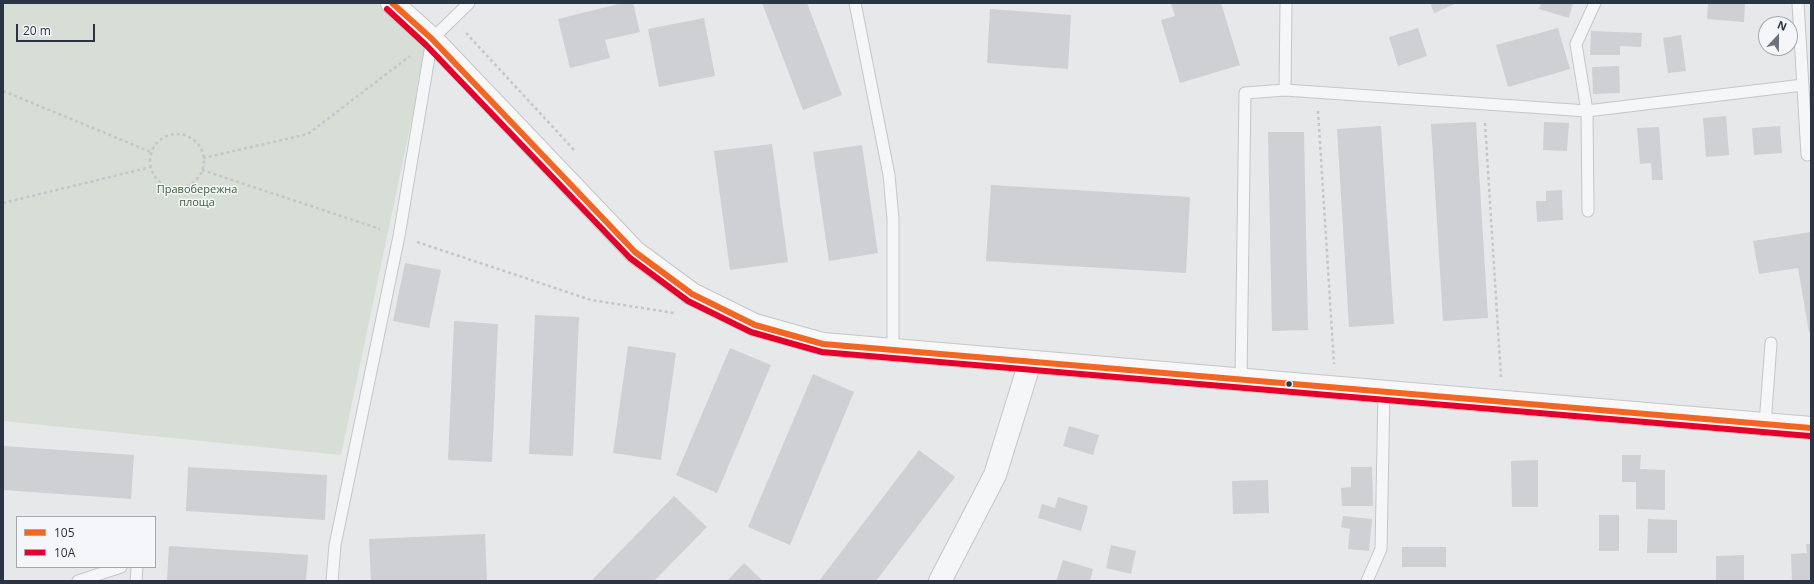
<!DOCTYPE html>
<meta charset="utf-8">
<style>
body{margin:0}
#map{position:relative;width:1814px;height:584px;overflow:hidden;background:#e6e8ea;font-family:"Open Sans",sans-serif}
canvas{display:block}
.frame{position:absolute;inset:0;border:4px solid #2b3445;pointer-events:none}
.legend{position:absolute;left:16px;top:516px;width:140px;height:52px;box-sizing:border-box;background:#f4f6f9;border:1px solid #a4a8b1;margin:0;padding:5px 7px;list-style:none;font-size:12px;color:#2b3445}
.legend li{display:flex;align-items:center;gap:8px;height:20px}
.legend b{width:20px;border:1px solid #a4a8b1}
.north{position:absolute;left:1758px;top:16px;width:40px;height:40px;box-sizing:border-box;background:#f4f6f9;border:1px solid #a4a8b1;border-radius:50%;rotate:22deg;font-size:11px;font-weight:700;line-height:16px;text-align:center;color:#2b3445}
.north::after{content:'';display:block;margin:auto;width:14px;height:18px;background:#6c737f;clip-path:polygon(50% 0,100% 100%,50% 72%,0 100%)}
.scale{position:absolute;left:16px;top:24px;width:79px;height:18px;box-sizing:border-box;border:2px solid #2b3445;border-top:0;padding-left:5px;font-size:12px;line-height:14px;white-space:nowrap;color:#2b3445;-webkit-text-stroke:3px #f4f6f9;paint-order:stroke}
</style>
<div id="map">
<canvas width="1814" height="584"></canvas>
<div class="frame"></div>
<ul class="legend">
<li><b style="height:5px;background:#f26522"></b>105</li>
<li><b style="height:5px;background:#e4002b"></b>10А</li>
</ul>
<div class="north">N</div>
<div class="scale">20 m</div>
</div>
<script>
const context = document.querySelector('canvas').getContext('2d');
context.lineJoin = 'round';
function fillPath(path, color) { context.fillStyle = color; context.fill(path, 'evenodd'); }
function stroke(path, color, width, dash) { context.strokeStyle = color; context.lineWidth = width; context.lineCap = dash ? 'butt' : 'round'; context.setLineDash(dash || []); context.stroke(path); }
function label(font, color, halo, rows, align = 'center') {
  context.font = font + ' "Open Sans",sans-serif'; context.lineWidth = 3; context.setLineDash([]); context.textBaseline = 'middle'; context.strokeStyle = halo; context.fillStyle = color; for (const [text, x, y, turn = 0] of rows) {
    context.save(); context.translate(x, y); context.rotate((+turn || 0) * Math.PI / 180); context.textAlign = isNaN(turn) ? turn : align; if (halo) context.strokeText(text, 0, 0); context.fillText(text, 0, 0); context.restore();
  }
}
fillPath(new Path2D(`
 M3,3H384L429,37L341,455L3,421Z`), '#d6ded6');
fillPath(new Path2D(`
 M622,3H633L640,32L605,40L610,58L570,68L558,19Z
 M762,3H807L842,95L803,110Z
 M1171,3H1221L1240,65L1180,83L1161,20L1175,16Z
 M1430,3H1457L1434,13Z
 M1541,3H1573L1569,18L1539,9Z
 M1708,3H1745L1744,22L1707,19Z
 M990,9L1071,15L1068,69L987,63Z
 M704,18L715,76L659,87L648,29Z
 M1418,28L1427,56L1398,66L1389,37Z
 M1558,28L1570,69L1508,87L1496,45Z
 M1591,31L1642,33L1641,47L1620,46V55H1590Z
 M1681,35L1686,71L1668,73L1663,38Z
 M1619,66L1620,93L1593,94L1592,67Z
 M1726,116L1729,155L1706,157L1703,118Z
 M1476,122L1488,318L1443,321L1431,124Z
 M1544,122L1569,123L1567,151L1543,150Z
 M1381,126L1394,324L1349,327L1337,129Z
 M1780,126L1782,153L1754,155L1752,128Z
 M1659,127L1663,180H1652L1651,163L1640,164L1637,128Z
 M1268,132H1304L1308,330L1272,331Z
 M772,144L788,262L730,270L714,151Z
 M862,145L878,253L829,261L813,152Z
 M991,185L1190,197L1186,273L986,261Z
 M1562,190L1563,220L1537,222L1536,201H1546V191Z
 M1811,232V332H1809L1798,268L1759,274L1753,241Z
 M405,263L441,270L429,328L393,321Z
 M535,315L579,317L573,456L529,454Z
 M454,321L498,324L492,462L448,460Z
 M628,346L676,353L661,460L613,453Z
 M730,348L771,365L717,493L676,475Z
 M813,374L854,392L790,545L748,527Z
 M1069,426L1099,435L1093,455L1063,446Z
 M3,446L134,455L131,499L3,490Z
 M919,450L955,477L876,581H819Z
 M1622,455H1641L1640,469L1665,470V510L1636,509V482H1622Z
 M1538,460V507H1512L1511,461Z
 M188,467L327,475L325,520L186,511Z
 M1351,467H1372L1373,506H1342L1341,488L1351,487Z
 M1268,480L1269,513L1233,514L1232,481Z
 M674,496L707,527L654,581H591Z
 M1058,497L1088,506L1081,531L1038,518L1042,504L1055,508Z
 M1599,515H1619V551H1599Z
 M1343,516L1372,519L1369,551L1348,549L1350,529L1341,527Z
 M1648,519L1677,520V553H1647Z
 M485,534L487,581H371L369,539Z
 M1806,544H1811V581H1792L1791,554L1807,553Z
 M1111,545L1136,551L1131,574L1106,568Z
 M169,546L308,555L306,581H167Z
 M1402,547H1446V567H1402Z
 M1744,555V581H1716V556Z
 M1063,560L1093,569L1090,581H1056Z
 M744,563L763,581H727Z`), '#ced0d3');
const lane = new Path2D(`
 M855,3L889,175L893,219V350
 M1798,3L1807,155
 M1285,90L1286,3
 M1588,211L1587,111L1576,44L1595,3
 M1241,379L1245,93L1285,90L1587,111L1803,85
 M1765,424L1771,343
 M78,581L121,567
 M136,581L137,567
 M332,581L335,545L399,236L432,39L469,3
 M1367,581L1381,549L1384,392`);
const street = new Path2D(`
 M940,581L995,475L1030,362`);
const secondary = new Path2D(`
 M392,3L432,39L635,252L692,294L755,325L823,344L1811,428`);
stroke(lane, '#c4c6c8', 13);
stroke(street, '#c4c6c8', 24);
stroke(secondary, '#c4c6c8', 24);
stroke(new Path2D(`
 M466,33L575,151
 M3,91L151,152
 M1318,111L1334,364
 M1485,123L1501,377
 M150 161a27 27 0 1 1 54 0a27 27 0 1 1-54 0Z
 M203,158L308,134L410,56
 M202,170L380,229
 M3,203L151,167
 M417,242L591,300L674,313`), '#c5c6ca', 2.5, [3, 3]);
stroke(lane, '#f5f6f7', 11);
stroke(street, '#f5f6f7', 22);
stroke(secondary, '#f8f8f8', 22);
stroke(new Path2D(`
 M392,3L432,39L635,252L692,294L755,325L823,344L1811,428`), '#f26522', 6);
stroke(new Path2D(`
 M387,9L426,45L630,258L688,301L751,332L822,352L1810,436`), '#e4002b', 6);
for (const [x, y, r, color] of [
 [1289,384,3.5,"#2b3445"]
]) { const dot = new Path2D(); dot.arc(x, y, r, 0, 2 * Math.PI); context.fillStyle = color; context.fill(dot); stroke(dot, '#f4f6f9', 1.5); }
label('11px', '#3f6138', '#f4f6f9', [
 ["Правобережна",197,190],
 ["площа",197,203]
]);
</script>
